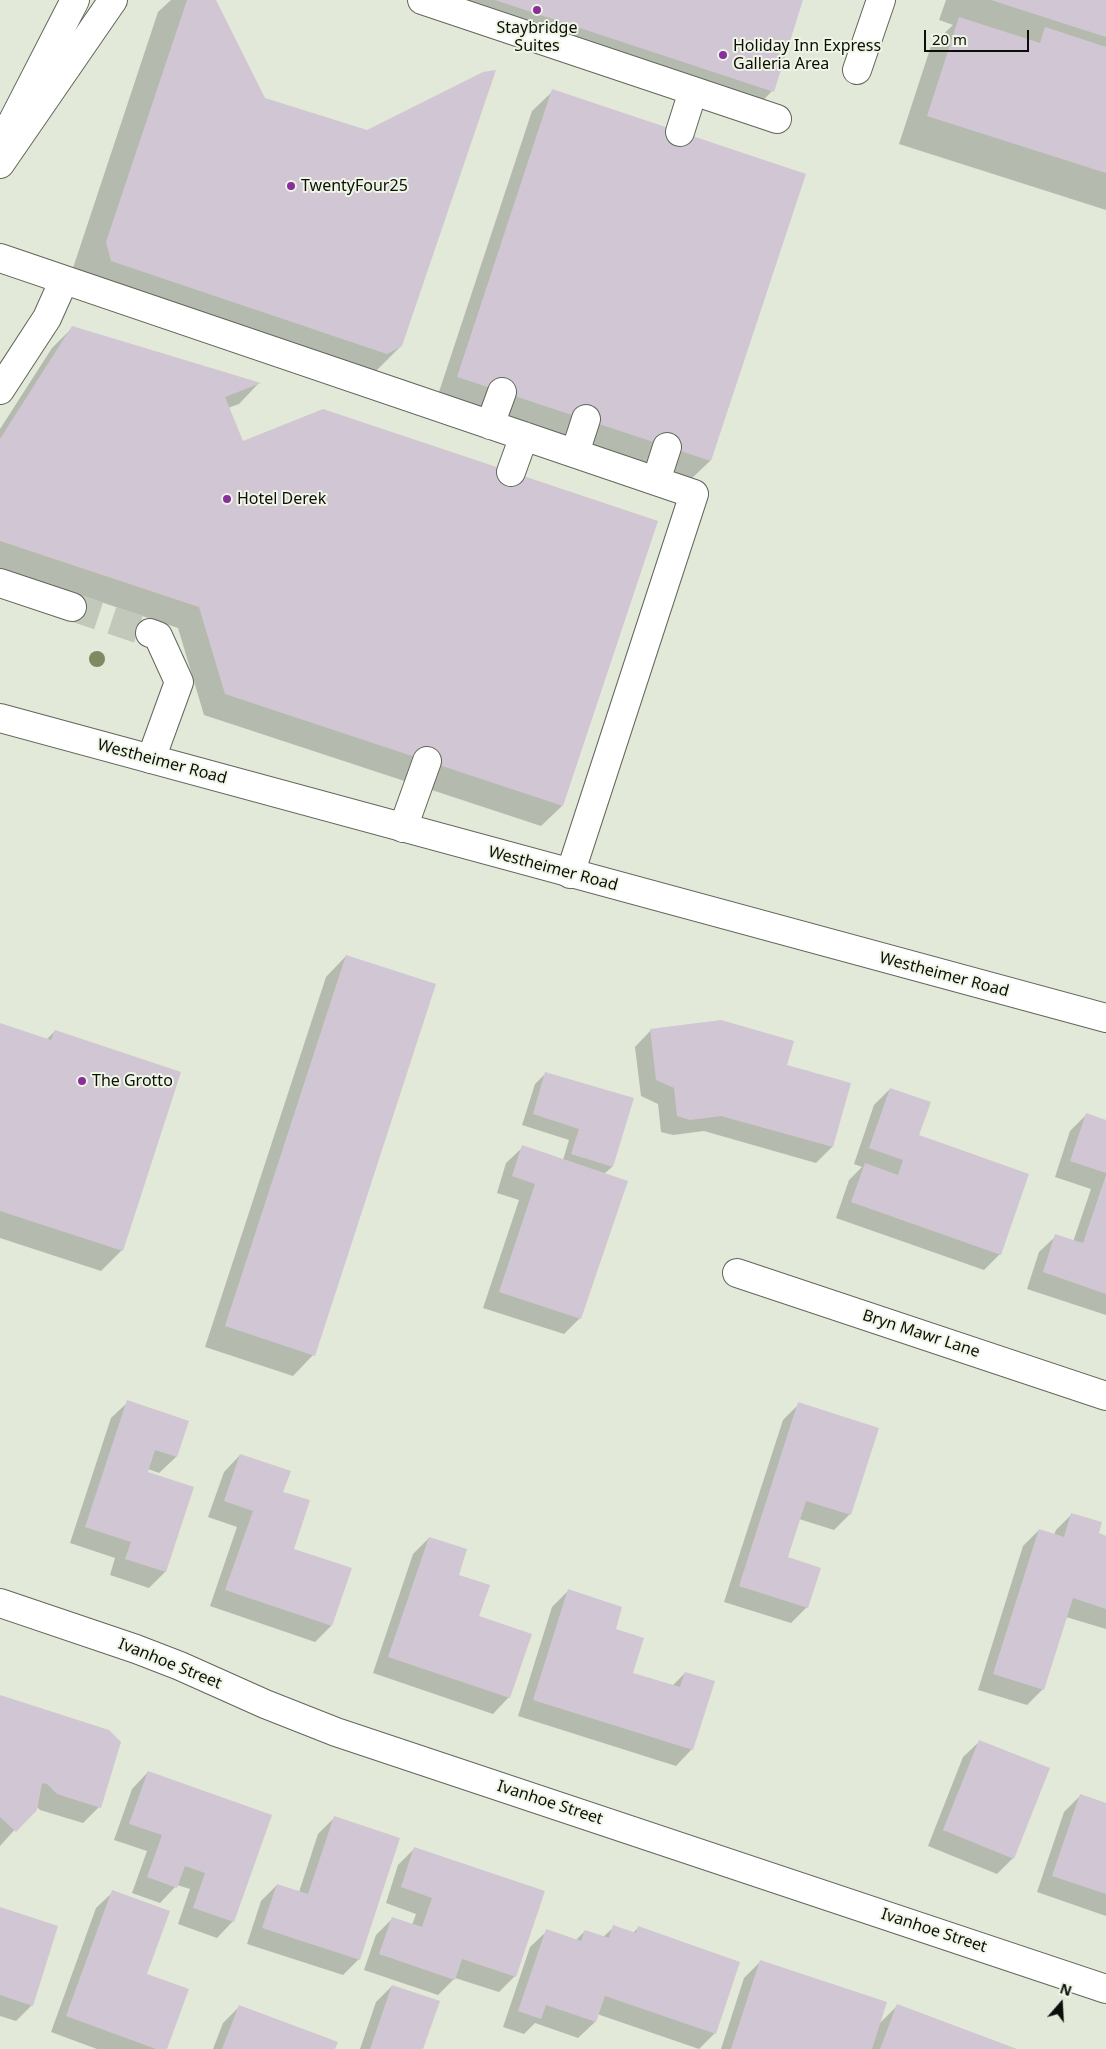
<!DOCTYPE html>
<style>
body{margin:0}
#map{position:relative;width:1106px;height:2049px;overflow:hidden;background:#e2e9d9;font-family:"Noto Sans",sans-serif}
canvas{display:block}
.north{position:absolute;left:1036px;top:1979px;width:50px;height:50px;-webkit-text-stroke:4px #eff6e6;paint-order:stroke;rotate:19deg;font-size:14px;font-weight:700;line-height:20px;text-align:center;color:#0c0e09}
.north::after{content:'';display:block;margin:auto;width:18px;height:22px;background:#0c0e09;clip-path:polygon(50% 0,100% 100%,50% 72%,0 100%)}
.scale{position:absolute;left:924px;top:30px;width:105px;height:22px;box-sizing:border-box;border:2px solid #0c0e09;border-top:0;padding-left:6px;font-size:15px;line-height:18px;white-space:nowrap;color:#0c0e09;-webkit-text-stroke:4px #eff6e6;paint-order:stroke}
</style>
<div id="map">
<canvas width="1106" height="2049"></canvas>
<div class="north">N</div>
<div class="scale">20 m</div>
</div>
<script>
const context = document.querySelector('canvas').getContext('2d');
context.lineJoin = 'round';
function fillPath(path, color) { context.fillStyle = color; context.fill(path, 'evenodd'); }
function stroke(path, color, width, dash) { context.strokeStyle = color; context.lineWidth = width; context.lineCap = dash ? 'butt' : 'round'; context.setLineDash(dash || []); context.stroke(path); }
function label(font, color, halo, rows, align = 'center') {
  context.font = font + ' "Noto Sans",sans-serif'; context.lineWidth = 4; context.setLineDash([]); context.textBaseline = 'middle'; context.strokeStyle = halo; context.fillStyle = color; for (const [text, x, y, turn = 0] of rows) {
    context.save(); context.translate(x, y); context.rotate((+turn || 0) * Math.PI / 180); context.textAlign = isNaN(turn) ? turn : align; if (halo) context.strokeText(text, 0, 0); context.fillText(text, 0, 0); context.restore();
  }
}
fillPath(new Path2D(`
 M171,0H215L264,99L401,346L363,384L348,391L74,298L69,280L158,12Z
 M415,0H802L772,91L752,112Z
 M946,0H1106V210L899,144L931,46L953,25L939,20Z
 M553,91L805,174L710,461L689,481L437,398L532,111Z
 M73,327L258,384L239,404L228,408L242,442L562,806L541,826L204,715L178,628L0,568V429L52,348Z
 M346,956L313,1355L293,1376L205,1347L326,977Z
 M0,1025L46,1040L55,1031L122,1250L101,1271L0,1238Z
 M651,1030L849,1084L832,1147L816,1163L704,1131L673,1135L661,1132L658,1104L641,1096L635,1047Z
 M546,1073L632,1099L612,1167L604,1174L580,1318L564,1334L483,1308L519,1200L497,1193L506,1163L523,1147L563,1160L569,1140L522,1125L535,1084Z
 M890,1089L918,1136L1000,1254L984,1270L836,1218L849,1180L862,1167L854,1164L874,1105Z
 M1087,1114L1106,1121V1315L1027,1289L1039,1252L1056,1236L1073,1242L1091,1189L1055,1177L1070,1131Z
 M128,1402L187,1422L176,1457L159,1473L148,1469L147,1473L165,1572L149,1588L110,1575L115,1558L70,1543L111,1418Z
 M799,1404L850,1514L834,1530L799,1519L786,1558L807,1607L791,1623L724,1602L783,1420Z
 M240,1455L282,1492L293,1550L331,1626L315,1642L210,1606L237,1527L208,1517L224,1472Z
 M1072,1514L1098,1534L1106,1537V1629L1066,1617L1043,1689L1027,1705L978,1690L1023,1546L1039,1530L1054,1535L1056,1530Z
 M429,1538L457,1576L478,1617L509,1697L493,1714L373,1673L413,1554Z
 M568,1591L614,1630L632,1674L672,1686L685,1673L692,1749L676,1766L518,1716L552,1607Z
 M0,1696L99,1807L83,1823L40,1810L36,1806L0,1846Z
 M980,1741L1013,1858L997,1874L928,1846L963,1757Z
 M148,1772L233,1921L217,1938L178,1924L190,1889L177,1885L160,1903L132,1893L147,1851L114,1840L132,1789Z
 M1080,1796L1106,1804V1916L1037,1892L1064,1812Z
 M334,1818L359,1959L343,1975L247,1944L261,1901L277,1885L299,1892L318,1834Z
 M414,1849L515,1976L499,1992L455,1978L438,1995L364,1970L376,1935L392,1919L412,1925L416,1914L386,1903L398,1865Z
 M113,1892L145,1974L166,2049H97L51,2032L96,1908Z
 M0,1909L32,2005L16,2021L0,2016Z
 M614,1927L633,1933L638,1928L715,2033L699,2049L597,2014L595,2022L578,2038L535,2023L524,2034L503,2027L530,1947L547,1931L575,1941L585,1931L603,1937Z
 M760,1962L878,2025L897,2006L1014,2049H721L744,1978Z
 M392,1986L422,2049H360L376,2002Z
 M239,2007L334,2049H213L223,2023Z`), '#0003');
fillPath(new Path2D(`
 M187,0H216L265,98L367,130L483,72L496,70L402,346L387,354L111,261L106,242Z
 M495,0H803L774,92Z
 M991,0H1106V37Z
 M959,17L1040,43L1045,27L1106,47V173L927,116Z
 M552,89L806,174L711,461L457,377Z
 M72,326L261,383L225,397L243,441L323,409L658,521L563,806L225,694L199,607L0,541V439Z
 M346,955L436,984L315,1356L225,1326Z
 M721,1020L794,1041L787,1065L851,1083L833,1147L721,1116L690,1120L677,1116L674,1088L656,1080L650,1029Z
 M0,1023L51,1040L55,1030L181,1072L123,1251L0,1211Z
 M545,1072L634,1098L613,1167L571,1154L579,1129L533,1114Z
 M890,1088L931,1102L919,1135L1029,1174L1001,1255L851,1202L865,1163L898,1175L903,1160L869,1148Z
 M1086,1113L1106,1120V1173L1070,1161Z
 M522,1145L628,1181L581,1319L499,1292L535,1184L512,1176Z
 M1106,1175V1294L1043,1272L1055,1234L1083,1243Z
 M127,1400L189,1421L177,1457L155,1450L148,1472L194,1487L166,1572L125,1559L131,1542L85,1527Z
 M798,1402L879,1428L851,1515L806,1501L788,1557L821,1568L808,1608L739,1586Z
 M240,1454L291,1471L283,1492L310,1500L294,1549L352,1568L332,1626L225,1590L253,1511L224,1501Z
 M1071,1513L1102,1522L1099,1533L1106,1536V1609L1073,1598L1044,1690L993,1674L1039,1529L1064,1537Z
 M429,1537L467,1549L459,1575L490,1585L479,1616L532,1634L510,1698L388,1657Z
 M568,1589L622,1607L616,1629L644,1638L633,1673L680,1687L685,1672L715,1681L693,1750L533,1700Z
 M0,1695L109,1730L121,1742L101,1808L57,1794L47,1784L42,1783L37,1810L16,1832L0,1817Z
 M979,1740L1050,1768L1014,1859L943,1830Z
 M148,1771L272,1815L234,1922L193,1908L205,1873L185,1866L177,1888L147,1877L162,1835L129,1824Z
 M1080,1794L1106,1803V1894L1052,1876Z
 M334,1816L400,1838L360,1960L262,1928L277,1884L308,1894Z
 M414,1847L545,1891L516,1977L462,1959L455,1980L379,1954L392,1917L422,1927L432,1898L401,1887Z
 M112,1890L170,1911L147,1974L189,1989L167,2049H156L66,2016Z
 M0,1907L58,1926L33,2006L0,1995Z
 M613,1925L636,1933L638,1926L740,1962L716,2034L605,1996L596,2022L546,2005L541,2019L518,2011L546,1929L581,1941L585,1930L609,1938Z
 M760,1960L887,2002L872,2049H731Z
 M392,1985L440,2001L423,2049H370Z
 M897,2004L1017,2049H880Z
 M239,2005L338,2042L335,2049H222Z`), '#d1c6d3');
stroke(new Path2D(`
 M72,607L150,633`), '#c2c8ba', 28, [28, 14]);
const minor = new Path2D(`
 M422,0L777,119
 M857,70L881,0
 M680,132L693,91
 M0,258L694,494L570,874
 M0,390L47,318L64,280
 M490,425L502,392
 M575,453L586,419
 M511,472L524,436
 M656,481L667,447
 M0,583L72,607
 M150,633L158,636L179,682L151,759
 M403,828L427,761
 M737,1273L1106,1396
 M0,1603L136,1649L180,1666L265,1704L336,1732L1106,1989`);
const major = new Path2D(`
 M0,164L113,0
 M0,718L1106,1018`);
const highway = new Path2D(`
 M0,146L75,0`);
stroke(minor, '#606659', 30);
stroke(major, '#606659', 30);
stroke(highway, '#606659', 30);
stroke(minor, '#fff', 28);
stroke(major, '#fff', 28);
stroke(highway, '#fff', 28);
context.fillStyle = '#7d8a62';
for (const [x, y] of [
 [97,659]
]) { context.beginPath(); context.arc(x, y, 8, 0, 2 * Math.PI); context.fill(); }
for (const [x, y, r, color] of [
 [537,10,5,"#882f9b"],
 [723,55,5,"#882f9b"],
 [291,186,5,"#882f9b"],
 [227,499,5,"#882f9b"],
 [82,1081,5,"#882f9b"]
]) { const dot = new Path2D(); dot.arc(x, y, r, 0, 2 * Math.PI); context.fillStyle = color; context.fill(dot); stroke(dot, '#eff6e6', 2); }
label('16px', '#0c0e09', '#eff6e6', [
 ["Staybridge",537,28,"center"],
 ["Suites",537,46,"center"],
 ["Holiday Inn Express",733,46],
 ["Galleria Area",733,64],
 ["TwentyFour25",301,186],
 ["Hotel Derek",237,499],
 ["The Grotto",92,1081]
], 'left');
label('16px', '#0c0e09', '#eff6e6', [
 ["Westheimer Road",162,762,15],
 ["Westheimer Road",553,869,15],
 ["Westheimer Road",944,975,15],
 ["Bryn Mawr Lane",921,1334,18],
 ["Ivanhoe Street",170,1664,22],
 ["Ivanhoe Street",550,1803,18],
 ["Ivanhoe Street",934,1931,18]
]);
</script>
